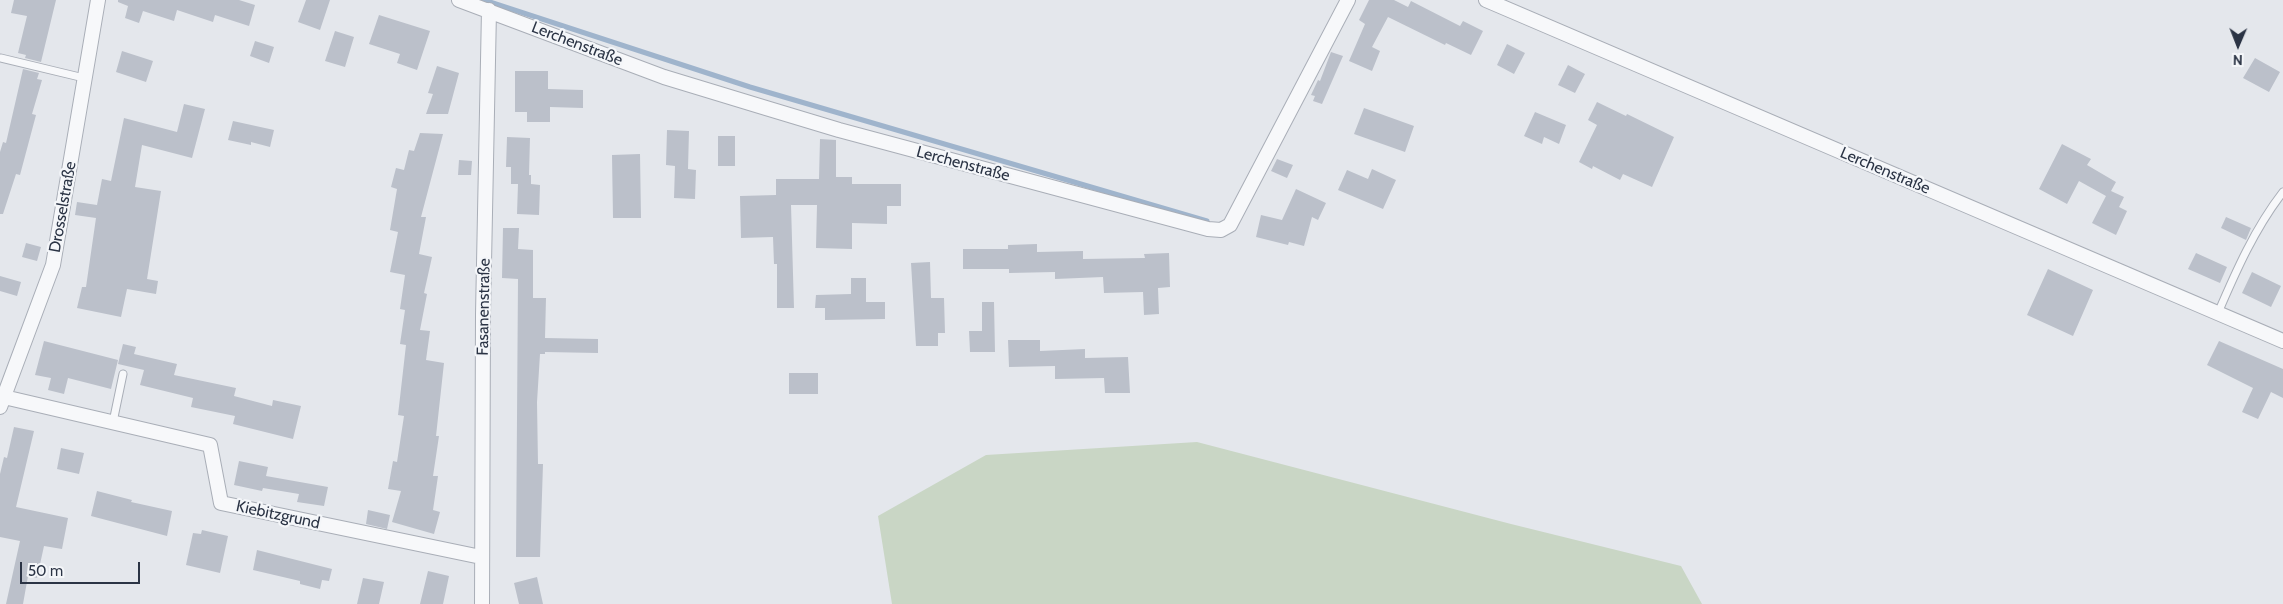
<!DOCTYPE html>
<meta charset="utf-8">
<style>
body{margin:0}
#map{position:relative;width:2283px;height:604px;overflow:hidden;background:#e4e7ec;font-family:Cabin,sans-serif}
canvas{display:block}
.north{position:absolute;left:2213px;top:20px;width:50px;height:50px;-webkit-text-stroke:4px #f4f6f9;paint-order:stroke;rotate:181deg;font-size:14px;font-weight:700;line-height:20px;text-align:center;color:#2b3445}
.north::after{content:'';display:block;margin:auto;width:18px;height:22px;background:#2b3445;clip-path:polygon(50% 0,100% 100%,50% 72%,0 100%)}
.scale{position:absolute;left:20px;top:562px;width:120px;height:22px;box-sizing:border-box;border:2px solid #2b3445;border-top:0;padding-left:6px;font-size:15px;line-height:18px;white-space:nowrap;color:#2b3445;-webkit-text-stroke:4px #f4f6f9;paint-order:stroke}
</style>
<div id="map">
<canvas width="2283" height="604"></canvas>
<div class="north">N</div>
<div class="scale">50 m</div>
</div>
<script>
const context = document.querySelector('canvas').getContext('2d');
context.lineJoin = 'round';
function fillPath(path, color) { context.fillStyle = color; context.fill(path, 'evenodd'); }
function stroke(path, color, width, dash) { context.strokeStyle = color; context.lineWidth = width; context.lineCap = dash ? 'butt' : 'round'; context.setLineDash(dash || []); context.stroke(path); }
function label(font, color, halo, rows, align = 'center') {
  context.font = font + ' Cabin,sans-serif'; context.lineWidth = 4.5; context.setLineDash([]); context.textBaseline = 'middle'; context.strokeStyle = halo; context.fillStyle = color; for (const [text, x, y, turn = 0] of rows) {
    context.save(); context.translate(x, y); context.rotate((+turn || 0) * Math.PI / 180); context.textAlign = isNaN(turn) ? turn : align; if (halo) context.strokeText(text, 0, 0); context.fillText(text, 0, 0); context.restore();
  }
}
fillPath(new Path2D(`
 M1197,442L1511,524L1681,566L1702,604H892L878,516L986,455Z`), '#c9d6c5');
stroke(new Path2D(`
 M484,0L750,87L1207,221`), '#9fb4cc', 5);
fillPath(new Path2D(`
 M14,0H56L41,62L25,58L26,55L18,53L27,16L11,13Z
 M118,0H239L255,5L249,26L215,15L213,22L177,10L174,21L143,11L139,23L125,18L128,6L118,2Z
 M306,0H330L320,30L298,22Z
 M1369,0H1394L1408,7L1411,1L1460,26L1463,21L1483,31L1471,55L1446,43L1445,45L1388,17L1372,47L1380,51L1372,71L1349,61L1365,24L1359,20Z
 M379,15L430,31L417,70L397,63L400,54L369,44Z
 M335,31L354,37L345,67L325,61Z
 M255,41L274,47L269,63L250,56Z
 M1507,44L1525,53L1514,74L1497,65Z
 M122,51L153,61L146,82L116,72Z
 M1331,52L1343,56L1322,104L1313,101L1315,96L1311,95L1318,80L1320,81Z
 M2255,58L2280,72L2269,92L2243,78Z
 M1568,65L1585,74L1575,93L1558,85Z
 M437,66L459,73L448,114H426L433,94L428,93Z
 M23,69L39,73L37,79L42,80L32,114L36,115L20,175L16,174L3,214H0V152L3,142L6,143Z
 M515,71H548V89L583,90V108L550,107V122H527V112H515Z
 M1597,102L1626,116L1627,114L1674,137L1652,187L1623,174L1620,180L1593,166L1592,169L1579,162L1597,125L1588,120Z
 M184,104L205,109L192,158L142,145L135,187L161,191L147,279L158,281L156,294L127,289L121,317L77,308L82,287H86L96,218L75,215L77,202L97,205L102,179L111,181L124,118L177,132Z
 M1364,108L1414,126L1405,152L1354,134Z
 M1535,112L1566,125L1559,144L1544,137L1542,144L1524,136Z
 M233,121L274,130L270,147L251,142V145L228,140Z
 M667,130L689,131L688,169L696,170L695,199L674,198L675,166L666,165Z
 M420,133L443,134L421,217H426L419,254L432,257L424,293L427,294L420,330L430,331L426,360L444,363L436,436H439L433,476H438L433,510L440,512L434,534L392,522L401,491L388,489L393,461L397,462L404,416L398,415L406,345L400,344L405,310L400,309L405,275L390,272L398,232L390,230L397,189L391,187L396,168L404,170L409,150L414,151Z
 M718,136H735V166H718Z
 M507,137L530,138L529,175H531V184L540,185L539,215L517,214L518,184H511V167H506Z
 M820,139L836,140V177H852V184H901V206H887V224L852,223V249L816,248L817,205H791L794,308H777V264H774L773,237L741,238L740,196L776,195V179H819Z
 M2062,144L2091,159L2087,165L2116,182L2111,191L2124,197L2119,207L2127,211L2116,235L2092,223L2106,196L2079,181L2067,204L2039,189Z
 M640,154L641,218H613L612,155Z
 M1277,159L1293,165L1287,178L1271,171Z
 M459,160L472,161L471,175H458Z
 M1372,169L1396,180L1383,209L1338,190L1347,170L1368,179Z
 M1296,189L1326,203L1318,220L1312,217L1304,246L1289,242L1288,245L1256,237L1261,215L1282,220Z
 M2226,217L2251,228L2246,240L2221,228Z
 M503,228H519L518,249L533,250V298H546L545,338L598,339V353L545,352V354H540L537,402L538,464H543L540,557H516L518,279L502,278Z
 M26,243L41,247L37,261L22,257Z
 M1037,244V252L1083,251V259L1145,258L1144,254L1169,253L1170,287L1158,288L1159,314L1144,315L1143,292L1104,293L1103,277L1055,279V272L1009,273V269H963V249H1008V245Z
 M2196,253L2227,267L2220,283L2188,269Z
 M930,262L931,298H944L945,333H938V346H916L911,263Z
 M2048,269L2093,290L2073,336L2027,315Z
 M2252,272L2281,286L2271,307L2242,293Z
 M0,276L21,282L17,296L0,291Z
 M851,278H866V302H885V319L825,320V308H815L816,295L851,294Z
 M982,302H994L995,352H970L969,331H982Z
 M1008,340H1040V351L1085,349V358L1128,357L1130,393H1105L1104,378L1055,379V366L1009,367Z
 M44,341L118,360L111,389L68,378L64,394L48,390L51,378L35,375Z
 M2219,341L2283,369V398L2271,392L2258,419L2242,412L2253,388L2207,365Z
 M123,344L136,347L134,354L177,364L174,375L236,388L234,396L272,406L273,400L301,406L293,439L233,424L235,416L191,407L193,398L140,385L144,370L118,364Z
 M789,373H818V394H789Z
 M14,427L34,431L16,507L68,518L62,549L44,546L37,578L28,576L23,604H6L20,541L0,537V474L4,457L7,458Z
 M61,448L84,453L79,474L57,469Z
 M239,461L268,467L266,476L328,487L324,506L297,502L299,494L263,488L262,491L234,485Z
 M97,491L132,500L131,502L172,511L167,536L91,516Z
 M368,510L390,515L387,529L366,524Z
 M202,530L228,536L220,573L186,565L193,533L201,534Z
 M257,550L332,569L329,581L322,580L320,589L300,584V581L253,570Z
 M428,571L449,576L443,604H420Z
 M537,577L543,604H519L514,583Z
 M363,578L384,582L379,604H357Z`), '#bbc0ca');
const service = new Path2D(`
 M1,58L84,78
 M2218,313C2236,271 2255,228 2283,192
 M113,422L123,374`);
const minor = new Path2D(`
 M459,0L664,77L766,108L839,130L1208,229L1221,230L1230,225L1348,0
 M1486,0L2283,341
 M4,397L210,445L221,503L481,557
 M0,407L53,265L98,0
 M482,604L483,314L489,10`);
stroke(service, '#a9aeb7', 9);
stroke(minor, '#a9aeb7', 16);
stroke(service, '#f7f8fa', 7);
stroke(minor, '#f7f8fa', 14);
label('16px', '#2b3445', '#f4f6f9', [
 ["Lerchenstraße",577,44,21],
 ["Lerchenstraße",963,164,15],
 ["Lerchenstraße",1885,171,23],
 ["Drosselstraße",63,207,-80],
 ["Fasanenstraße",484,307,-89],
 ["Kiebitzgrund",278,515,12]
]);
</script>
